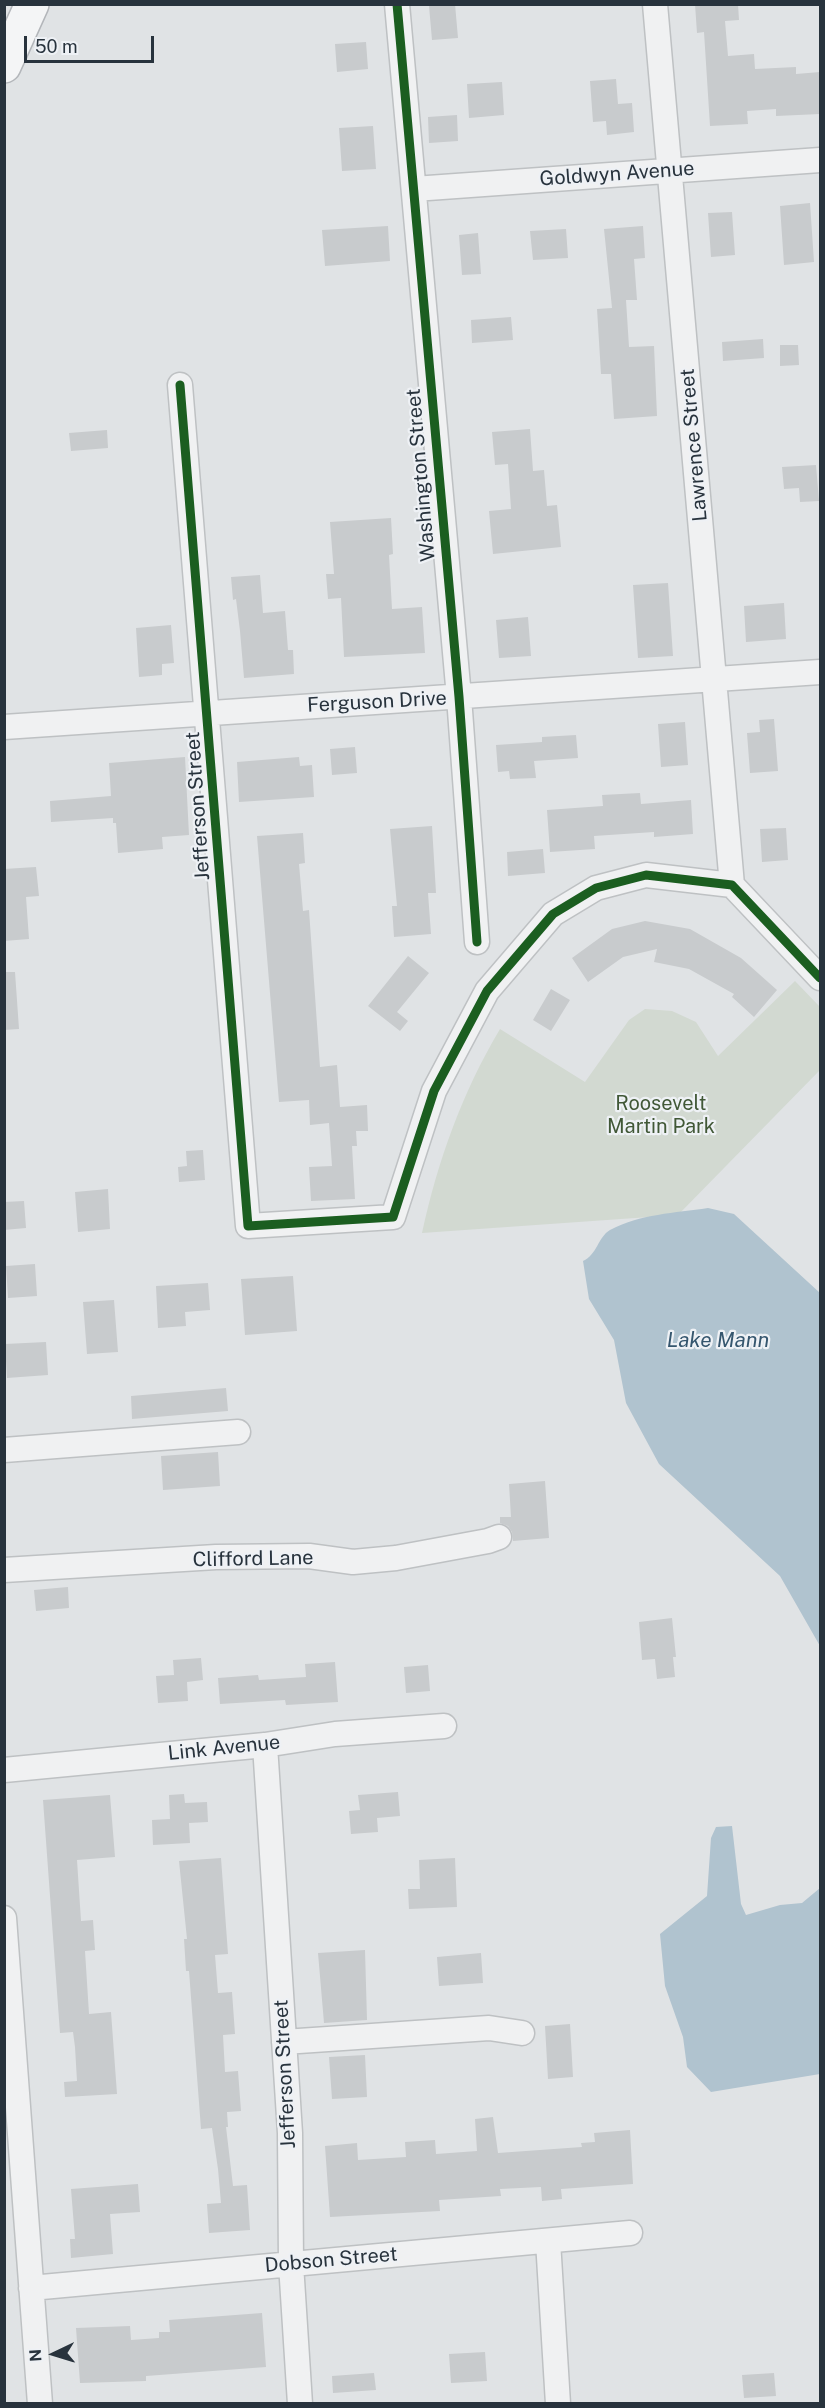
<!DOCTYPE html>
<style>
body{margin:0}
#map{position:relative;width:825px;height:2408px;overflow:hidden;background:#e0e3e5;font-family:"Public Sans",sans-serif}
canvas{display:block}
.frame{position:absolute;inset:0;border:6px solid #28333d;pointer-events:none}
.north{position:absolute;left:24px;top:2324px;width:60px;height:60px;-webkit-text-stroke:4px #eef1f5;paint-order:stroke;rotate:266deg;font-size:16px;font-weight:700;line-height:24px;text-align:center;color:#28333d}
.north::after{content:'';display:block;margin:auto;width:21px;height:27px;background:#28333d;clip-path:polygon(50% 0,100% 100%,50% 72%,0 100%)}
.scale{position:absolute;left:24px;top:36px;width:130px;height:27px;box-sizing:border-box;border:3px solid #28333d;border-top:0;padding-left:8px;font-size:18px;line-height:21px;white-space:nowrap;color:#28333d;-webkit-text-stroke:4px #eef1f5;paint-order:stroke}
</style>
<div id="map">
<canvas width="825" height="2408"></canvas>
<div class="frame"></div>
<div class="north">N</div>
<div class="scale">50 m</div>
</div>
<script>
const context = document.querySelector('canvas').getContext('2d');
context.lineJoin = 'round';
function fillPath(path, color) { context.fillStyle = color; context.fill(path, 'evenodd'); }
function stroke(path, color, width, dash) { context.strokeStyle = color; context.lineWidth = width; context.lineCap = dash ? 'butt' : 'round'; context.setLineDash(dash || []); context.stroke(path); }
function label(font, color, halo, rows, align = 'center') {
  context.font = font + ' "Public Sans",sans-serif'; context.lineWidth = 4.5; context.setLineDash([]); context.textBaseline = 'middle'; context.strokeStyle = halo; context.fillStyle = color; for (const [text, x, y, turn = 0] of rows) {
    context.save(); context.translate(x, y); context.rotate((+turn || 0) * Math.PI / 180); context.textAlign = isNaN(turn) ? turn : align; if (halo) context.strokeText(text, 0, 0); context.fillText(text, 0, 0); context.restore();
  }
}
fillPath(new Path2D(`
 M795,981L820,1007V1070L678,1215L422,1233C438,1160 462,1093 500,1029L585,1082L629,1020L645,1009L672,1011L696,1022L718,1056Z`), '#d2d9d1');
fillPath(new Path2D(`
 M708,1208L734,1214L820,1293V1646L780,1576L659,1464L626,1403L614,1340L589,1299L583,1261C597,1255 598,1237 610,1230C640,1214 675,1213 708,1208Z
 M732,1826L741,1904L746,1915L780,1905L802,1903L820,1888V2074L711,2092L687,2067L683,2037L665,1986L660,1934L707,1896L711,1838L716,1827Z`), '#b0c3cf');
fillPath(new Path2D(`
 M447,4H455L458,38L432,40L429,6Z
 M695,4H738L739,20L725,21L728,56L754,54L755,69L796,67V74L820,72V114L776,116V109L747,111L748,124L710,126L704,32L697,33Z
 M366,42L368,69L337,72L335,44Z
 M616,79L618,104L632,103L634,132L607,135L606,121L593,122L590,81Z
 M502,82L504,115L469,118L467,84Z
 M457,115L458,141L429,143L428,117Z
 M373,126L376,169L342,171L339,128Z
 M810,203L814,262L784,265L780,206Z
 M732,212L735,255L711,257L708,213Z
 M388,226L390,261L325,266L322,230Z
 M643,226L645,258L634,259L637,300H626L629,347L654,346L657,416L614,419L611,374H601L597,309L612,308L604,229Z
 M566,229L568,258L533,260L530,231Z
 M478,233L481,274L462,275L459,235Z
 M511,317L513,340L472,343L471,320Z
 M763,339L764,358L723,361L722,342Z
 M780,345H798L799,365L780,366Z
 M530,429L533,471L544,470L547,506L557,505L561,547L493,554L489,511L511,509L508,464L495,465L492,432Z
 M107,430L108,448L71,451L69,433Z
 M816,465L819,501L800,502L799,488L784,489L782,467Z
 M391,518L393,554L389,555L392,609L422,607L425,653L344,657L341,598L328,599L326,574H334L330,522Z
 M260,575L263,613L285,611L288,650H293L294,674L244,678L240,631L236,599L233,600L231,577Z
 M668,583L673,656L638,658L633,585Z
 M784,603L786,639L746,642L744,606Z
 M528,617L531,656L499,658L496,620Z
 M171,625L174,663L162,664V675L139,677L136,628Z
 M774,719L778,771L750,773L747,733L760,732L759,720Z
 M685,722L688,765L661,767L658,724Z
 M576,735L578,758L534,761L536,778L510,779L509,771L498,772L496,745L542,742V737Z
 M355,747L357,773L332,775L330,749Z
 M185,757L189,835L162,837L163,849L118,853L116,823H113V818L51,822L50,801L111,796L109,763Z
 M299,757L300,766L312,765L314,797L239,802L237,762Z
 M640,793L641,804L691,800L693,834L654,837V832L594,836L595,849L550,852L547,810L603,806L602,795Z
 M432,826L436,893H428L431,934L394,937L392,906H397L390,829Z
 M786,828L788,860L762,862L760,829Z
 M303,833L305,863L299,864L303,911L309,910L320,1067L337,1065L340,1107L367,1105L368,1131H356L357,1146H352L355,1199L311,1201L309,1167L332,1166L329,1123L310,1125L309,1100L279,1102L257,836Z
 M543,849L545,873L508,876L507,852Z
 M36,867L39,896L26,897L29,939L4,941V869Z
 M645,921L690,929L741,958L777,990L754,1017L732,997L734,994L689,969L654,962L657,949L623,957L588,982L572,958L612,929Z
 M408,956L429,973L397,1012L408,1021L400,1031L368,1006Z
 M4,972H15L19,1029L4,1030Z
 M551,989L570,1000L551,1031L533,1020Z
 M203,1150L205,1180L179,1182L178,1167L187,1166L186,1151Z
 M108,1189L110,1229L78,1232L75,1192Z
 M24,1201L26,1228L4,1230V1202Z
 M35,1264L37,1296L8,1298L6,1266Z
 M293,1276L297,1331L245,1335L241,1279Z
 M208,1283L210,1310L185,1312L186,1326L158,1328L156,1286Z
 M114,1300L118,1352L87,1354L83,1302Z
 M46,1342L48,1375L7,1378L5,1344Z
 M226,1388L228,1411L132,1419L131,1396Z
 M218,1452L220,1486L163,1490L161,1456Z
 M545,1481L549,1538L513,1541L512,1532L508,1526L500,1523V1517H511L509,1484Z
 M68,1587L69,1608L36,1611L34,1590Z
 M672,1618L676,1657H673L675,1677L657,1679L655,1659L642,1660L639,1622Z
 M201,1658L203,1680L187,1682L188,1701L158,1703L156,1676L174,1675L173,1660Z
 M335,1662L338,1702L286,1705L285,1700L220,1704L218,1678L258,1675L259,1680L306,1677L305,1664Z
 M428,1665L430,1691L406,1693L404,1667Z
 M398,1792L400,1816L377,1818L378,1832L351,1834L349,1811L360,1810L358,1795Z
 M184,1794L185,1803L207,1802L208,1822L189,1823L190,1843L153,1845L152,1820L170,1819L169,1795Z
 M110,1795L115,1857L77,1860L81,1921L93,1920L95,1950L85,1951L89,2014L111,2012L117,2094L65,2097L64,2082L77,2081L75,2047L73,2032L60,2033L43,1800Z
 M221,1858L228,1954L215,1955L218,1993L232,1992L235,2034L223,2035L225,2072L238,2071L241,2111L227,2112L228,2127H226L233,2186L247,2185L250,2230L209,2233L207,2204L221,2203L218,2169L212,2128L201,2129L189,1971H186L184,1939H187L179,1861Z
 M455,1858L457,1907L409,1909L408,1889H420L419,1860Z
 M365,1950L367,2020L324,2023L318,1953Z
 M481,1953L483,1983L439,1986L437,1957Z
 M570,2024L573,2077L548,2079L545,2026Z
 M365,2055L367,2097L332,2099L329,2057Z
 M493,2117L498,2153L582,2147L581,2143L595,2142L594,2133L630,2130L633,2184L561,2189L562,2199L542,2201L541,2187L500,2189L501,2196L439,2200L440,2211L330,2217L325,2146L357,2143L358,2160L406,2157L405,2142L435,2140L436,2154L477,2151L475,2119Z
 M138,2184L140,2212L110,2214L113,2254L71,2258L70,2239H75L71,2189Z
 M262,2313L266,2367L146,2376V2381L80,2383L76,2328L130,2326L131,2340L159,2338V2332H170L169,2320Z
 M485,2352L487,2381L451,2383L449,2354Z
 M374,2373L376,2390L333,2393L332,2376Z
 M774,2373L776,2396L744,2398L742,2375Z`), '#c8cbcd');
const minor = new Path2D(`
 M397,4L459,697L477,942
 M655,4L732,885
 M414,189L820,160
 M180,385L248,1226L393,1217L434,1091L487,991L553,914L596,888L646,875L732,885L820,978
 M4,727L820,672
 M4,1450L238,1432
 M4,1570L216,1557L309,1556L353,1562L396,1558L488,1541L499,1537
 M265,1745L290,2133L291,2264L300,2404
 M4,1770L265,1745L335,1734L444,1726
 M4,1918L40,2404
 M284,2042L489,2028L522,2033
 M548,2241L558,2404
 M31,2288L630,2233`);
const highway = new Path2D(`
 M4,66L32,4`);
stroke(minor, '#bec1c3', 27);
stroke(highway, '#b3b6ba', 36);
stroke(minor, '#f0f1f2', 24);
stroke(highway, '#f4f5f6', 33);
stroke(new Path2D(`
 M397,4L459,697L477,942
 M180,385L248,1226L393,1217L434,1091L487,991L553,914L596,888L646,875L732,885L820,978`), '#1b5e20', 9);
label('20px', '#28333d', '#eef1f5', [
 ["Goldwyn Avenue",617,174,-4],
 ["Lawrence Street",694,445,-95],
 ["Washington Street",421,475,-95],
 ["Ferguson Drive",377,702,-3],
 ["Jefferson Street",198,806,-94],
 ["Clifford Lane",253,1559,-1],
 ["Link Avenue",224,1748,-6],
 ["Jefferson Street",285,2074,-93],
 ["Dobson Street",331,2260,-5]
]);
label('20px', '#415837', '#eef1f5', [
 ["Roosevelt",661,1104],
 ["Martin Park",661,1127]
]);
label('italic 21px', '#35566e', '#eef1f5', [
 ["Lake Mann",718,1341]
]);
</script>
